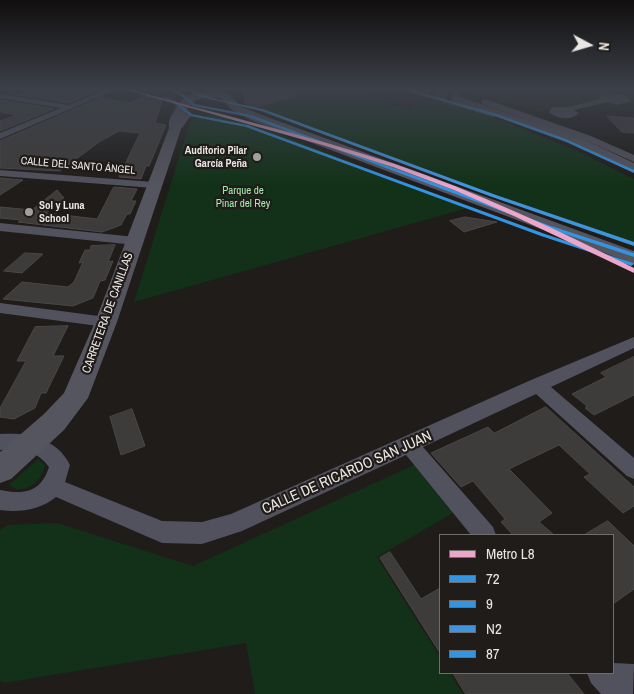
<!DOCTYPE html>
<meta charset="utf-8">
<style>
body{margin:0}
#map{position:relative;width:634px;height:694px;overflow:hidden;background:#1f1c1a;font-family:"Archivo Narrow",sans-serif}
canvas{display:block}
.legend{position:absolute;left:439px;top:534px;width:175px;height:140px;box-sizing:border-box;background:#201c19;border:1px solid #706d6a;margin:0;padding:6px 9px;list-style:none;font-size:15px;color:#e9e6e3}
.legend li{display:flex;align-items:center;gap:10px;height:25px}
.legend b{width:25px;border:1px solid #706d6a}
.north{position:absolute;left:564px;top:20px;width:50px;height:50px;-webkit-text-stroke:4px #201c19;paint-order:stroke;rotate:96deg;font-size:14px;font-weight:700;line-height:20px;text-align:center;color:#e9e6e3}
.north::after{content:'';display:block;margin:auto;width:18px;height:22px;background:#e9e6e3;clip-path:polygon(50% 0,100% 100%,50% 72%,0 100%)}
</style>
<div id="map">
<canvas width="634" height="694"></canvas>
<ul class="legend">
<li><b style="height:6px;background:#eba6c9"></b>Metro L8</li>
<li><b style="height:6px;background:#3394e2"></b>72</li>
<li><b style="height:6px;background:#3394e2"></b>9</li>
<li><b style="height:6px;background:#4094de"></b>N2</li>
<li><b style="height:6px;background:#3394e2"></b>87</li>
</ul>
<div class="north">N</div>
</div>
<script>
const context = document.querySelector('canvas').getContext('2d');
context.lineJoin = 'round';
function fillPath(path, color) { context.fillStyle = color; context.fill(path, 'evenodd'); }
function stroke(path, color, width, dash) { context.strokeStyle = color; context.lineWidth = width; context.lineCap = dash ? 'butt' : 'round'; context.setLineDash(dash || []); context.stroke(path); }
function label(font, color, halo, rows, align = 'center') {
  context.font = font + ' "Archivo Narrow",sans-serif'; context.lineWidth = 4.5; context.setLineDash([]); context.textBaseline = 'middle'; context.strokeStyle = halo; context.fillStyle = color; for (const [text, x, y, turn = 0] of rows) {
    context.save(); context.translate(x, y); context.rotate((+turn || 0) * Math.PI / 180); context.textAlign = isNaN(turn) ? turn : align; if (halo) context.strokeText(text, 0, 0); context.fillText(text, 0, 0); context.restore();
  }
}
fillPath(new Path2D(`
 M459,89H634V100L621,96H601L600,99L565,107L561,105L540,112Z`), '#2a221b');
fillPath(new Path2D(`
 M321,89H342L406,109L434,99L505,122L575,150L634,179V247L250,108Z
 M552,89H592L590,95L557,103L548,101L560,96L547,92Z
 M222,114L238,118L468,208L134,302L190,122L194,118Z
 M38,459L45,465C43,481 23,497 9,485Z
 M414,465L453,513L377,557L440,657V673H450L463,694H255L246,643L4,683L0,681V530L8,525L57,523L193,566Z`), '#123118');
const building = new Path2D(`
 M37,89H98V90L69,103L18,95Z
 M243,89H280L298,95L252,108L245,103Z
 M148,95L163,98L155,123L166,125L149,166H146L141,179L119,177L140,133L119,131L99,142L60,171L0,168V141L100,98L129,103Z
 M0,101L1,100L54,109L0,131V121L17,115L0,112Z
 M607,116L634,118V133L622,132Z
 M0,178L23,180L0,195Z
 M114,187L137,189L131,201H136L130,214H127L121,225L102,232L18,222L21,220L0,218V207L32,210L57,190L64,198L46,213L97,219Z
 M465,217L497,222L464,232L450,221Z
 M115,245L108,262L113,261L105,280L100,281L93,298L73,306L3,299L22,282L68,287L74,282L83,262L79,263L85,250H90L91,246Z
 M25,253L43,254L22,273L4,271Z
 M68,326L53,356H64L46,393H41L35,408L14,419L0,417V408L26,361H17L35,327Z
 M634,357V395L594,415L585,408L587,406L572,394L606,377L601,373Z
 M546,407L634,487V506L623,513L584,477L590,474L559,445L509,469L552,513L539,522L554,535H513L501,522L505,519L473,481L461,487L431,453L488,427L494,433Z
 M132,409L145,446L121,455L110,417Z
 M608,521L634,546V589L613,604V535H584Z
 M390,552L421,599L440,588V653L380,558Z
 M453,673H567L584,694H466Z`);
fillPath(building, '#3e3c3a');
stroke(building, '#4a4847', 1);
stroke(new Path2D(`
 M418,89L457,99`), '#3d3a38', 12, [12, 5.5]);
fillPath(new Path2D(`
 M107,89H117L0,139V133L61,108L0,98V94L69,105Z
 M221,89H233L208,96L204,94Z
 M400,89H411L500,115L493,117Z
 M610,94L624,95L631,101L617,105L607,102L574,110L579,113C570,121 557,119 549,112L552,107H567L600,99V96Z
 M482,100H488L591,136L634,155V162L585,140L482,104Z
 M0,170L153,182L158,185L153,188L0,176Z
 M0,223L135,237L141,241L135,245L0,231Z
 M0,303L106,317L111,319L114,322L111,325L106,327L0,313Z
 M634,337V348L551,387L634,458V479L627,476L536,394L423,447L493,527L496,535H471L406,455L242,531L202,544L162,543L56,497C40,510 19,513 0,510V490C25,495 41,492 49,467C36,450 20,448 0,450V434C27,432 57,438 70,465L65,482L162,521L202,522L231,514L531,380Z
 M613,663L634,664L633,694H601L591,683L587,673H613Z`), '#52525e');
fillPath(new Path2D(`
 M217,91L229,94L240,106L259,114L634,251V264L251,120L232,110L221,98C207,95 190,99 185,113L191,116L181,129L117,322L88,398L64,430L11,479L0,483V452L44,414L64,393L95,322L169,128C168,122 170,118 173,113C182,93 197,92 217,91Z
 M457,96L579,137L634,163V172L569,143L453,101L451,99Z`), '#555560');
fillPath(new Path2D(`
 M168,89H172L182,93L195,104L251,115L548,225L634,253V257L544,227L249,117L193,106L180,95Z`), '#3394e2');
fillPath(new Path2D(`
 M165,97L177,102L192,114L248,125L545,234L633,263L634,264L631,266L629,265L541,236L246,127L190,116L175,104L165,99Z`), '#3394e2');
fillPath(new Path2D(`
 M188,89H192L199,93L216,99L263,109L496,195L634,242V246L492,197L261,111L205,98L196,95Z`), '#4094de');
fillPath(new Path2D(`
 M402,89H407L497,114L566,139L634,170V173L564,141L495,116Z`), '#3394e2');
fillPath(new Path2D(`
 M123,89H129C217,114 307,135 395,164C477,192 556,229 634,268V273L514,216L454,190L393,167L326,146Z`), '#eba6c9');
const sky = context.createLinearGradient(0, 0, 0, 186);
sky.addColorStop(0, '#110f0e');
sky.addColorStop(0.48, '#3c4049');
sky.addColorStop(1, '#3c404900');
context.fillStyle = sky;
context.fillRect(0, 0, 634, 186);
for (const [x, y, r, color] of [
 [257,157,5,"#a29f9d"],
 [29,212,5,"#a29f9d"]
]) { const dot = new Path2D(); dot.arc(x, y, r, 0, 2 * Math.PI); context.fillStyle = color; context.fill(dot); stroke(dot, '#201c19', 2); }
label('bold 11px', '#e9e6e3', '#201c19', [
 ["Auditorio Pilar",247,151],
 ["García Peña",247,164],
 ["Sol y Luna",39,206,"left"],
 ["School",39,219,"left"]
], 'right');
label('11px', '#e9e6e3', '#201c19', [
 ["CALLE DEL SANTO ÁNGEL",78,166,5]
]);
label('11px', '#a4e8ad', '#201c19', [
 ["Parque de",243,191],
 ["Pinar del Rey",243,204]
]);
label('12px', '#e9e6e3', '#201c19', [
 ["CARRETERA DE CANILLAS",108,313,-70]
]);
label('15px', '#e9e6e3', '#201c19', [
 ["CALLE DE RICARDO SAN JUAN",347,473,-24]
]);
</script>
